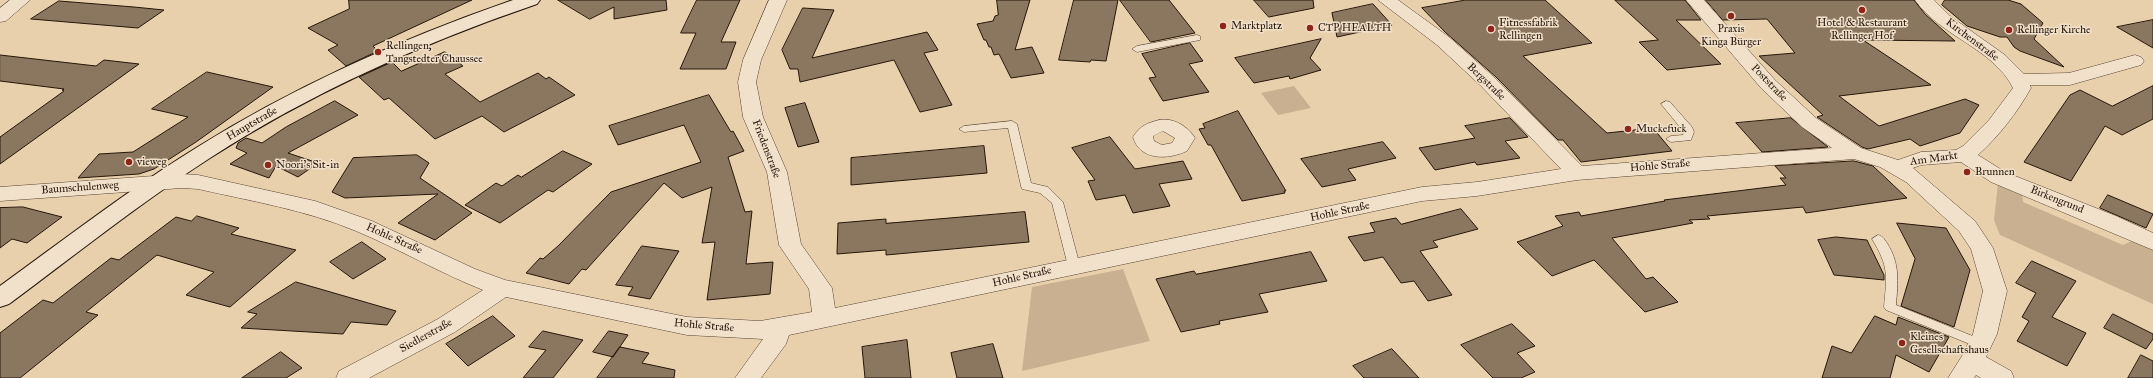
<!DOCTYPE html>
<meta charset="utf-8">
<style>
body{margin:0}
canvas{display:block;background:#e9d0ad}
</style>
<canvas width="2153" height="378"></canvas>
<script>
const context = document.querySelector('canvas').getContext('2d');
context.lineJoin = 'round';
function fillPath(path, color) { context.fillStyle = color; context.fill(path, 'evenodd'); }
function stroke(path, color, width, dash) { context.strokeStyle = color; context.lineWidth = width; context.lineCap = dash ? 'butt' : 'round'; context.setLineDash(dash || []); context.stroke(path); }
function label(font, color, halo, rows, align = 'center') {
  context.font = font + ' "IM FELL Great Primer",serif'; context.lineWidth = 3; context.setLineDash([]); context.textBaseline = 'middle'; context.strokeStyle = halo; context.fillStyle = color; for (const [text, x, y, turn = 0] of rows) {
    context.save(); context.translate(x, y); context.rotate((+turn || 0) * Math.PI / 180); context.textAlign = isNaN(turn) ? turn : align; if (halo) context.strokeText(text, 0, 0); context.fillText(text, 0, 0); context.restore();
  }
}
fillPath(new Path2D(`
 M1294,86L1311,108L1278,115L1261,93Z
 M1998,183L2022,192L2023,202L2123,245L2136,239L2153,248V304L2000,235L1994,220Z
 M1123,269L1150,341L1022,371L1032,287Z`), '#c8b091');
const building = new Path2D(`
 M349,0H472L373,46L378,51L346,66L328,50L338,45L308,28L349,9Z
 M558,0H666L667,10L614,19V7L590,19Z
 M697,0H740L721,42H736L726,69H680L696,33H681Z
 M997,0H1030L1015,50L1032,47L1044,73L1011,78L999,54L994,55L991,47H989L986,40H984L977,24L993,21L995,16L998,15Z
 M1074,0H1118L1106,61L1091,60L1090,62L1059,60Z
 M1120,0H1169L1195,33L1151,42Z
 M1254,0H1313L1314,8L1269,17Z
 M1466,0H1545L1592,43L1523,56L1607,133L1653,128L1672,151L1581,162L1563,140H1558L1496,77L1445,32L1422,8Z
 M1615,0H1685L1701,20H1676L1721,64L1667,70L1639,42L1658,40Z
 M1706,0H1914L1925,14L1955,41L1863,40L1931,85L1839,96L1879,126L1965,99L1979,105L1960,133L1920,146L1910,139L1868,149L1862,147L1817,117L1823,115L1759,56L1795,53L1767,19L1723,20Z
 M1945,0H2008L2021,4L2043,23L2034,39L2064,67L2020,51L2014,47L2007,37H2000L1967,26L1942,5Z
 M59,1L134,7L164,10L138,28L31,19Z
 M1373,4L1392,25L1337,37L1332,13Z
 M803,8L834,10L812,58L927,32L938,50L924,53L952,105L920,112L894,60L800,82L798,69H790L782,50Z
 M2153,20V48L2117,27Z
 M1321,39L1310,58L1321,70L1290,79L1289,76L1254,83L1235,58Z
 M1190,43L1203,61L1189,64L1209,92L1163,101L1149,78L1156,77L1142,54Z
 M445,52L463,66L445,74L480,102L538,73L546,79L549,77L575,95L504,132L482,116L435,139L389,98L384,100L359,77L392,62L401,71Z
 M0,55L96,66L104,60L139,64L0,164V137L64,91L62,90L64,89L0,81Z
 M207,72L273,87L196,142L154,169L139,174L78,178L99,154L133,152L188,117L152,109Z
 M2153,86V119L2122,135L2105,126L2071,181L2024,162L2070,95L2080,90L2112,106Z
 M709,95L731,132L733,131L744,151L728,157L745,212L752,211L746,264L773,262L770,294L707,300L715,242L702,243L712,187L682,198L664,183L586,270L582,269L569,284L526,273L540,258L543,259L558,246L611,192L701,162L684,125L618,145L609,126Z
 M335,101L358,115L288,153L318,163L298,177L276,166L269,178L230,164L247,153L236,148L238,143L246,138L262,143L286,127Z
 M805,103L819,142L798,147L785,108Z
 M1238,111L1286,191H1284L1285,193L1242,201L1211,145H1208L1199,129L1205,128L1203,124Z
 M1510,118L1528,137L1505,141L1520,158L1477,165L1475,162L1435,170L1419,148L1475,138L1465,126Z
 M1791,118L1828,147L1762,152L1736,123Z
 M1110,137L1135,169L1183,161L1192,179L1159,184L1170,206L1133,213L1125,195L1096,200L1088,181L1095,180L1072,148Z
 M1383,142L1396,158L1348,169L1356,180L1322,187L1301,159Z
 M984,146L987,173L851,185V158Z
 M563,151L592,164L553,192L548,190L500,223L465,205L496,183L502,186L518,175L521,177Z
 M417,155L429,163L420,178L472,213L435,240L398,223L438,194L345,198L332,192L353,158Z
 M1854,161L1873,166L1907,198L1806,213L1803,207L1707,216L1710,219L1689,220L1693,223L1612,238L1646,279L1653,277L1678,302L1645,312L1594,260L1552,276L1517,242L1563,226L1555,216L1579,212L1581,216L1665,201L1664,200L1786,185L1780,178H1786L1775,166Z
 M2108,195L2153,214L2146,228L2100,208Z
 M23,207L62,217L27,243L12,239L0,248V208Z
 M1461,209L1478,229L1433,241L1438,247L1420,251L1452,295L1428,301L1414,281L1401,283L1383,257L1364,261L1348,237L1375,232L1370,223L1396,218L1401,224Z
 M1025,212L1029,242L886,255V250L837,254L838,223L886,219V223Z
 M197,216L239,228L231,234L296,250L230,307L186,295L214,272L157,255L86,312L98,315L20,378H0V333L43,300L53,303L111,258L119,260L176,217L191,221Z
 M1897,223L1946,228L1970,270L1954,327L1901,306L1915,259Z
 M1836,237L1867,240L1884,275V280L1834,275L1818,240Z
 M362,242L386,259L353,279L330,262Z
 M642,246L679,251L650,299L628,295L633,287L616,285Z
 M1311,252L1327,281L1259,294L1268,312L1219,321L1220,324L1181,332L1156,279L1194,271L1196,274Z
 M2032,261L2076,281L2052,317L2086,333L2067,366L2017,341L2029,321L2022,317L2036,293L2016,283Z
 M296,282L396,311L387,325L351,322L343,334L241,328L257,314L248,312Z
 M2113,314L2153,334V339L2146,349L2104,328Z
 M493,316L515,336L468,366L446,344Z
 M1875,316L1896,325L1898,317L1949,337L1929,372L1896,355L1890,378H1822L1832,346L1851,353Z
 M1512,324L1535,346L1517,353L1535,372L1521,378H1493L1461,345Z
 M543,331L583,340L553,378H523L546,350L529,347Z
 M609,331L628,335L613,357L593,352Z
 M907,340L911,378H865L862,347Z
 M993,344L1003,378H957L951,353Z
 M620,347L649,353L642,363L675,370L674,378H597Z
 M1392,349L1419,378H1364L1353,366Z
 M281,352L302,368L286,378H242Z
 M2141,355L2153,361V378H2128Z`);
fillPath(building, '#8b775f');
stroke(building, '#26160a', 1);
const lane = new Path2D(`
 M1197,35L1200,36V40L1137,52L1132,49L1137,46Z
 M1666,101L1670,102L1692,127L1694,132L1691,140L1671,142L1666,139L1671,136L1683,135L1684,132L1661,104Z
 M1012,121L1017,124L1031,183L1048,187L1063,202L1080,266L1078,269H1070L1068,266L1052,203L1040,193L1022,189L1021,186L1008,128L964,132L959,129L964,126Z
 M1878,235C1883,236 1884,239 1887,243C1900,263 1898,282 1896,305L1985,341L1987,344L1985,347L1981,349L1977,347L1886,310L1884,307C1887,275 1889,267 1872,239Z`);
const street = new Path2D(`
 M10,0H30L6,21L0,22V8Z
 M769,0H787L761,60L756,82L763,117L787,172L801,244L832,288L835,308L1422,187L1477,182L1561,169L1481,86L1437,45L1378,0H1398L1449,37L1495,78L1582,166L1832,148L1802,127L1761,88L1686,0H1704L1775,80L1816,118L1861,148L1898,160L1921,152L1956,150L1963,146L1989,120L2013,88C1993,48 1941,37 1915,0H1934L1950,16L2005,55L2024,74L2069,73L2135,55L2141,57L2144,61L2141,65L2070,85H2030L2031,88C2017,113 1999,136 1978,155L2005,172L2116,216L2153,233V250L1991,182L1961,162L1921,165L1913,168L1975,221L1993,248L2007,291L1997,334L1986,357L2011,371L2014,378H1981L1976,375L1974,378H1948L1962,356L1973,334L1983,291L1971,249L1959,231L1906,182L1880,167L1854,159L1577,180L1477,196L1422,201L789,335L786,344L761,378H735L763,339L687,335L506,297L455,332L369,378H336L339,371L438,319L483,290C440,273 399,249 356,231C306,210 251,201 198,189L182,188L0,201V187L182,174L198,175L315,201L372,221L475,269L505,280L687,317L760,321L812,312L809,289L779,245L767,172L743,117L738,82L743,60Z
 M1159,120C1174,117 1188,127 1195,138L1187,151C1168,160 1140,161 1133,137C1140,126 1147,123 1159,120ZM1163,131L1175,138L1172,143L1162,145L1154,141L1153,136Z`);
const secondary = new Path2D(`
 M513,0H540L537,4C423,43 312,92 210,158C140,203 75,255 9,304L0,307V286C65,239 128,190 196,148C295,86 403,38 513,0Z`);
stroke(lane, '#574433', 1);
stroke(street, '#574433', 1);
stroke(secondary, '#26160a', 2);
fillPath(lane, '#f1e0ca');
fillPath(street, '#f1e0ca');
fillPath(secondary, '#f1e0ca');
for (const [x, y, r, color] of [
 [1862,10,4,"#8f2418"],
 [1731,16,4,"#8f2418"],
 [1223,26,4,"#8f2418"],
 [1310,28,4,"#8f2418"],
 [1491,29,4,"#8f2418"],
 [2009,30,4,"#8f2418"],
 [378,52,4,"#8f2418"],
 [1628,129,4,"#8f2418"],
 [129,162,4,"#8f2418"],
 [268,165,4,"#8f2418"],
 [1967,172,4,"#8f2418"],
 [1902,343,4,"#8f2418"]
]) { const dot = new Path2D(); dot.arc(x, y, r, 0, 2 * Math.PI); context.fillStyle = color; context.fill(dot); stroke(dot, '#f1e0ca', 1.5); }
label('11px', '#26160a', '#f1e0ca', [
 ["Fitnessfabrik",1499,23],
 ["Rellingen",1499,36],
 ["Hotel & Restaurant",1862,23,"center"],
 ["Rellinger Hof",1862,36,"center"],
 ["Marktplatz",1231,26],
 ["CTP HEALTH",1318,28],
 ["Praxis",1731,29,"center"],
 ["Kinga Bürger",1731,42,"center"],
 ["Rellinger Kirche",2017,30],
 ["Rellingen,",386,46],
 ["Tangstedter Chaussee",386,59],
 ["Muckefuck",1636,129],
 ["vieweg",137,162],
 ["Noori's Sit-in",276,165],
 ["Brunnen",1975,172],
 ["Kleines",1910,337],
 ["Gesellschaftshaus",1910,350]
], 'left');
label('11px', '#26160a', '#f1e0ca', [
 ["Kirchenstraße",1972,40,37],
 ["Bergstraße",1486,82,44],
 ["Poststraße",1769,83,46],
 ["Hauptstraße",252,124,-30],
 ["Friedenstraße",766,149,69],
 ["Am Markt",1934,159,-8],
 ["Hohle Straße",1660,166,-5],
 ["Baumschulenweg",80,188,-4],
 ["Birkengrund",2057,200,22],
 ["Hohle Straße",1340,212,-12],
 ["Hohle Straße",394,239,24],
 ["Hohle Straße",1022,277,-13],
 ["Hohle Straße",704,326,5],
 ["Siedlerstraße",426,336,-29]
]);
</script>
